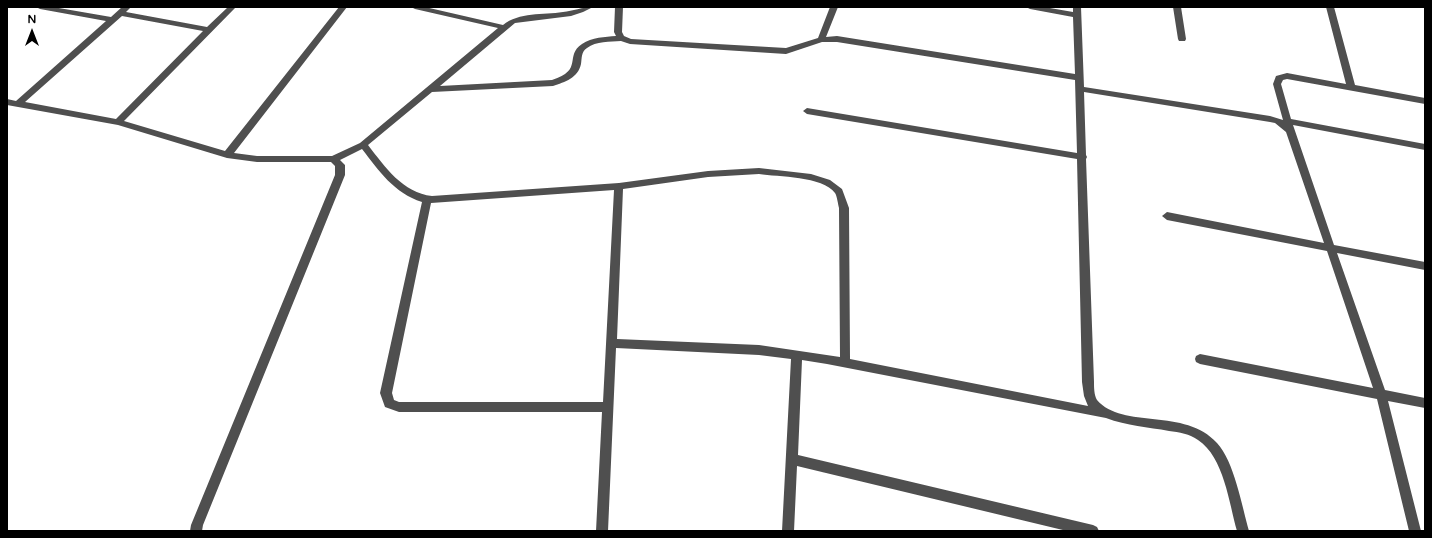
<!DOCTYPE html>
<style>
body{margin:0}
#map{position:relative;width:1432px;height:538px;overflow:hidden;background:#fff;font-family:"Varela Round",sans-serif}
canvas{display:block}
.frame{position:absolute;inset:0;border:8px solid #000;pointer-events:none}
.north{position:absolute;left:12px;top:12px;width:40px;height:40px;-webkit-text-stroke:3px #fff;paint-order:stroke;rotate:0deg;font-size:11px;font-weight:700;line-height:16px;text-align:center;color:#000}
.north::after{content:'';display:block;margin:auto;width:14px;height:18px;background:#000;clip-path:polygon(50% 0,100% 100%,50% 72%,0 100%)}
</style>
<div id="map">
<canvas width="1432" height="538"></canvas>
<div class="frame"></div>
<div class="north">N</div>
</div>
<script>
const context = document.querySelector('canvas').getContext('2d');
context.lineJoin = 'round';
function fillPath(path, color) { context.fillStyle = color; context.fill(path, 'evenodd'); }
fillPath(new Path2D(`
 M36,7H53L111,17L122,7H131L126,12L207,27L228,7H236L124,121L225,151L339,7H347L234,153L257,156H332L360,143L498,28L415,9L411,7H425L503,25C519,12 543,15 563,12C573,11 582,7 593,7L583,12L571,16L515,23L440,86L552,80C584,70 564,56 582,44C592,37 605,37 616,36L614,32L615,7H623L622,32L624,36L631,39L786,48L818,38L830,7H838L826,37L837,36L1075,74L1073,17L1030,9L1026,7H1044L1073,12V7H1081L1084,87L1270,116L1283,120L1273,84L1276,76L1287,73L1346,84L1326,7H1334L1355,85L1425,98V104L1287,79L1283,80L1281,84L1291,119L1425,144V150L1293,125L1334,245L1425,262V270L1337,253L1385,390L1425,398V408L1388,401L1421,531H1409L1377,399L1200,364L1196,362L1195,359L1196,356L1200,354L1373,388L1327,251L1167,220L1162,216L1167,212L1324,243L1286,132L1275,123L1270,122L1084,92L1086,155L1087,157L1086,159L1094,382C1094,387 1094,395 1097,400C1123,430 1185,407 1217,443C1234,461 1242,506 1249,531H1237C1229,503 1224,457 1198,440C1190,434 1179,432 1169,431C1148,427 1127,426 1106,418L827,364L802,360L798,455L1093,525L1097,527L1099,531H1067L797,466L794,531H782L791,359L759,355L616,348L608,531H596L602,412H399L385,407L380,393L422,202C394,193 379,171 362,149L340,160L345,165V175L203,525L202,531H190L191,525L335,175V166L331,162H257L227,158L118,125L7,105V99L16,101L106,21L40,9ZM122,16L203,31L116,119L25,102ZM621,41L630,44L786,54L822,42H837L1075,80L1077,153L807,108L803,111L807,114L1077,159L1082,382L1084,396L1088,406L850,359L849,208L842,189L830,180L811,174L759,168L708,171L619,183L432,196C403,193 385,167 368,145L432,92L553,86C565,82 578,78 581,64C582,58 581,52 587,48C596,41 610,42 621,41ZM759,174C778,177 823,176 835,193C837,196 838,204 839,208L840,357L759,345L617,339L623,189L708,177ZM614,190L603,402H399L394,400L392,393L431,203Z
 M1173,7H1181L1186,39L1185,41H1179L1178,39Z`), '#4f4f4f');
</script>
